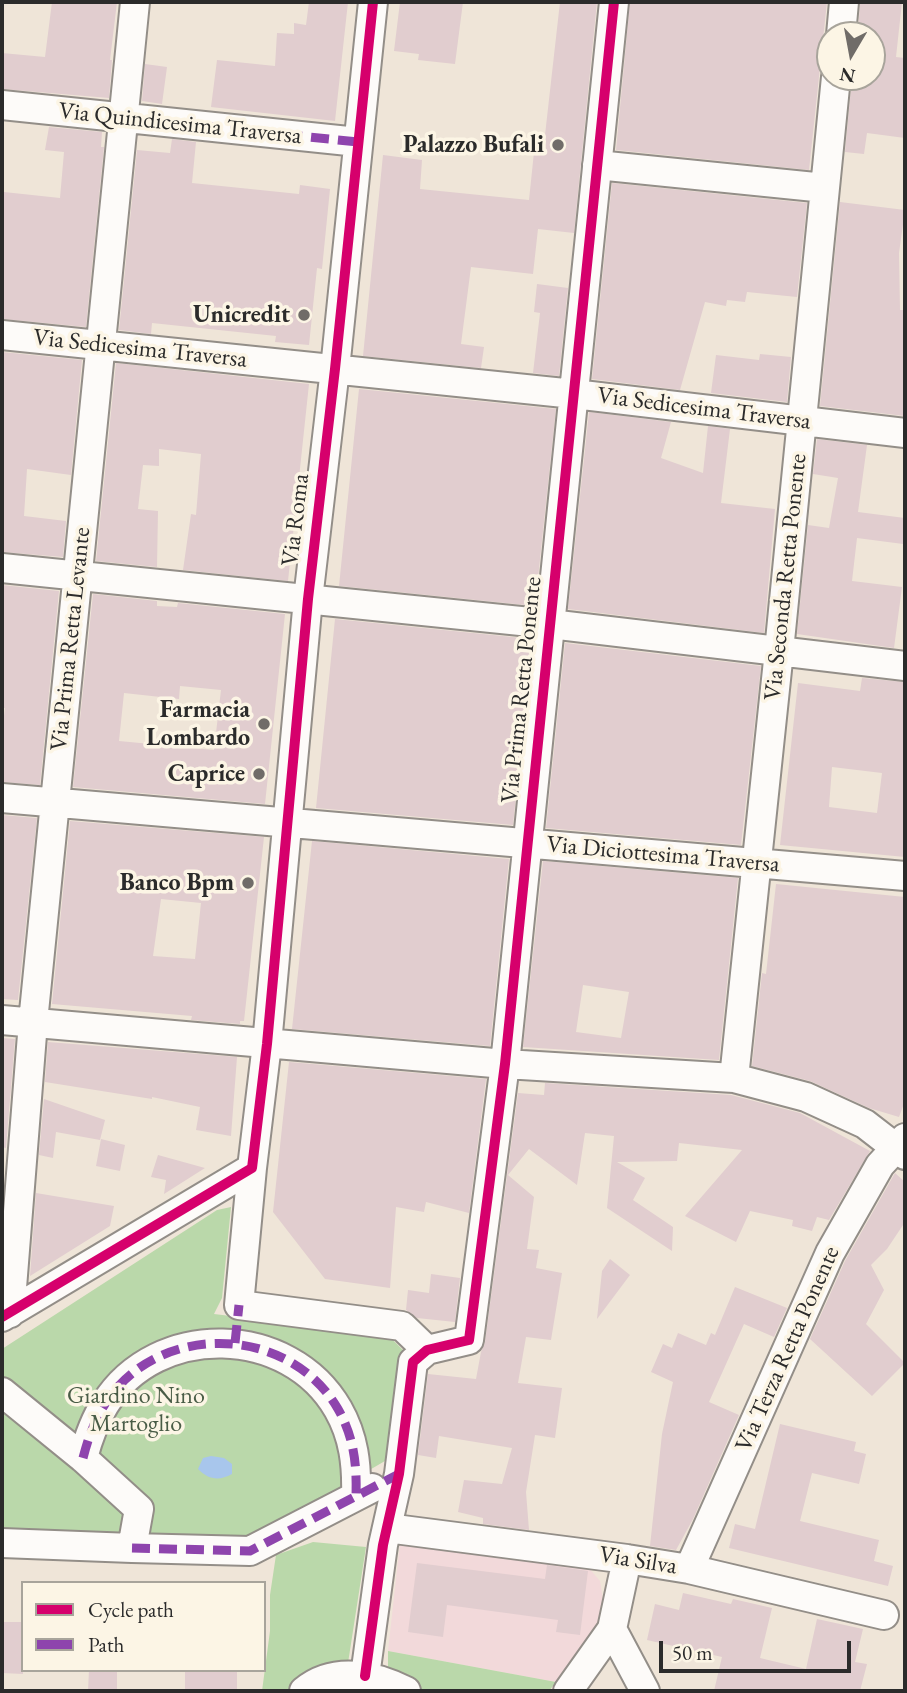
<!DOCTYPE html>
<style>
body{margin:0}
#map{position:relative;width:907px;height:1693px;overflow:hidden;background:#efe5d8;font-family:"EB Garamond",serif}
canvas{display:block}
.frame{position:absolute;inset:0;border:4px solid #2b2b2b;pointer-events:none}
.legend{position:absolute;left:21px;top:1581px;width:245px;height:91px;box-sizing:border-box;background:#fcf5e5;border:2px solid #a8a49b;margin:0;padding:9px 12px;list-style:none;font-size:21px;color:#2b2b2b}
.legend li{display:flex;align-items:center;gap:14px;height:35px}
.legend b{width:35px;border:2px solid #a8a49b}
.north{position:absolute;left:816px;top:21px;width:70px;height:70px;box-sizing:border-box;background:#fcf5e5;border:2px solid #a8a49b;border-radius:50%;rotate:190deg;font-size:19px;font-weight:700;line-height:28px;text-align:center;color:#2b2b2b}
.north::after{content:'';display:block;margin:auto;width:24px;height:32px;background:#706c68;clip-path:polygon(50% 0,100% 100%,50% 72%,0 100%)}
.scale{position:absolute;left:659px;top:1641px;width:192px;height:32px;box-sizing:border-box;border:4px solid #2b2b2b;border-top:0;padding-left:9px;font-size:21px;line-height:24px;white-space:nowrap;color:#2b2b2b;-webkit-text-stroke:5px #fcf5e5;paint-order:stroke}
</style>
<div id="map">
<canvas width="907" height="1693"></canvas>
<div class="frame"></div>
<ul class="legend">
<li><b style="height:9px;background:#d6006c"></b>Cycle path</li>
<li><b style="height:9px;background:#8e44ad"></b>Path</li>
</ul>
<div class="north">N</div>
<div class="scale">50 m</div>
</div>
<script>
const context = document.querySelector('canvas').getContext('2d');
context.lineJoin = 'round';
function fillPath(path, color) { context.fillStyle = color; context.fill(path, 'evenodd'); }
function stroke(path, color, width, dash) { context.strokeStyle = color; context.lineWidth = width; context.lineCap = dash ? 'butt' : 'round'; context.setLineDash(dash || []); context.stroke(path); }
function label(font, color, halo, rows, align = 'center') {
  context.font = font + ' "EB Garamond",serif'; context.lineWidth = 7; context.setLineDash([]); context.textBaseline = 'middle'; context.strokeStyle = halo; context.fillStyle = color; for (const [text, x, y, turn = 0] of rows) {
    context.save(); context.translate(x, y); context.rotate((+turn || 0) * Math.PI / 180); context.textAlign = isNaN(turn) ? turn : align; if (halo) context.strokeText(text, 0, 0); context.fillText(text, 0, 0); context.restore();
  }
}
fillPath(new Path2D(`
 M400,1543L588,1567L600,1581L603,1600L600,1619L594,1633L556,1682L388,1651Z`), '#f2d9da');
fillPath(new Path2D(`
 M231,1207L222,1298L214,1314L388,1335L403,1350L390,1458L257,1536L2,1530V1349L217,1210Z
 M313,1542L366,1547L348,1663L291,1691H262L270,1631V1595L276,1555Z
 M388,1651L556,1682L549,1691H418L388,1668Z`), '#bad8aa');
fillPath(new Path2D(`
 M211,1456L224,1458L232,1464V1474C219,1481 209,1480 198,1469L203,1458Z`), '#a8c6ec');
fillPath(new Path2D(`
 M52,2H117L110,60H112L109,98L2,89V53L45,57Z
 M309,2H348L335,121L211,107L217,60L275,66L277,33L294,34V23L306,25Z
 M400,2H463L455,64L418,60L419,54L394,51Z
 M560,2H597L574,233L538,229L533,274L471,267L461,344L484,347L481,368L363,356L383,155L422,160L420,189L529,200L536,133L545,135Z
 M630,2H827L809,170L616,150Z
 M860,2H902L896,57L905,58V138L867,133L864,154L845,152L852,77H872V35H858Z
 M145,64L167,67L162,104L142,101Z
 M49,127L102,132L101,147H104L86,327L2,319V196L4,192L60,198L64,152L45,150Z
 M172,139L196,142L192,183L299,194L300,185L330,189L322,269L317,268L309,345L275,342L276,336L152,323L151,334L119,330L137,150L170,153Z
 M612,183L807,203L797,297L747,292L745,302L727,300L726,306L705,302L680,390L592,379Z
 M840,202L905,210L899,253L900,310H905V416L820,406Z
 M537,284L568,288L559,376L533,373L540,313L534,312Z
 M2,352L82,360L71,475L27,469L24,516L66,521L63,557L2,552Z
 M760,354L791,357L787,402L711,393L716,355L759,360Z
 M116,363L309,384L288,581L183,570L191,514L196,515L201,454L159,449V466L143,465L138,509L158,511L157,567L96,561Z
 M359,389L556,409L535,606L339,586Z
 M589,412L671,422L661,458L703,473L708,426L730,429L721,503L775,509L764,633L568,609Z
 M817,439L867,445L858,512L905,518L903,544L857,538L852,581L902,587L894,648L797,634L808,525L829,528L838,478L813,474Z
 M2,585L59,591L40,785L2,782V731L5,708H2Z
 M93,594L157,601V606L177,607L178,603L285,614L265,804L73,787ZM180,686L221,690L214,750L119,741L124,693L179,699Z
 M335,619L532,639L513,825L316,808Z
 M565,643L761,666L741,845L546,828Z
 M862,678L905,682V857L780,845L798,683L860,691ZM832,767L882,773L877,813L829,807Z
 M2,815L37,818L18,1000L2,999Z
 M70,821L264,837L244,1021H240V1024L191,1020L192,1016L52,1004ZM161,899L201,903L195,959L153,956Z
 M312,841L509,859L490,1046L292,1029Z
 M543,861L738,878L719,1060L523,1047ZM583,985L629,992L621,1038L576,1032Z
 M776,884L905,897V1101L899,1117L869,1108L810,1081L752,1066L762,973L766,974Z
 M2,1038L15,1039L6,1148L2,1147Z
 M48,1042L237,1057L231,1136L196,1130L200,1107L152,1097V1099L45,1082Z
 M289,1062L486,1079L469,1213L426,1202L424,1212L396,1207L390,1288L325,1279L273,1212Z
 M545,1083L731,1095L800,1113L870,1151L829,1220L817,1217L812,1231L792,1226L793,1220L750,1211L736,1242L685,1216L742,1150L679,1143L677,1161L617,1162L645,1178L633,1200L673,1227L672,1251L607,1208L614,1136L585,1133L577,1185L529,1149L508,1175L534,1197L527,1249L539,1250L536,1268L562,1273L551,1340L526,1337L518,1383L562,1388L555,1438L535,1435L526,1492L529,1530L483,1524V1518L458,1512L464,1480L502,1484L512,1448L439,1436L436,1458L418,1455L428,1374L476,1379L481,1352L485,1342L518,1093L544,1095Z
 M44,1099L105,1120L100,1140L56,1132L53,1158L39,1155Z
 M101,1139L125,1145L120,1171L96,1166Z
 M158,1155L205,1168L164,1194L166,1180L151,1177Z
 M895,1173L905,1182V1222L887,1249L871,1265L884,1290L866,1324L905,1363L872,1396L810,1339L845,1261Z
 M36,1193L114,1206L110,1226L30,1276Z
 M610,1259L630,1275L597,1319L602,1271Z
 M431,1274L460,1278L455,1322L417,1318L406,1310L408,1290L429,1293Z
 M735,1287L787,1308L774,1337L744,1324L709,1402L739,1415L693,1519L676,1550L650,1546L662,1434L673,1382L651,1372L663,1344L672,1348L678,1333L706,1345L711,1333L715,1335Z
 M780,1424L856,1442L854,1451L866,1454L859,1484L812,1473L800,1521L879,1540L874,1561L893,1566L888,1586L729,1548L735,1524L755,1529Z
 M417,1563L545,1579L547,1565L588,1571L580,1635L556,1632L558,1620L447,1605L443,1637L408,1632Z
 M683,1593L731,1604L733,1599L772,1608L760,1658L806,1669L817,1619L863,1629L855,1662L867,1664L860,1691H714L722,1657L647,1640L655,1604L679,1610Z
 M2,1622H23V1674L2,1673Z
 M89,1670H117V1691H88Z
 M185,1670H237V1691H185Z`), '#e1cdcf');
const minor = new Path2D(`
 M841,35L844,2
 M2,105L358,142
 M597,165L825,188
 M2,335L574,394L905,433
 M2,568L550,624L905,666
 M2,798L905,876
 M2,1020L505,1064L734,1078L806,1097L865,1124L905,1155
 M734,1078L779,651L836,77
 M252,1168L239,1305L402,1326L427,1350
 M10,1313L33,1022L135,2
 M2,1317L252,1168L267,1044L308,599L335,369L373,2
 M2,1392L83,1458L139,1509L132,1548L2,1543
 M83,1458C88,1439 94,1421 105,1404C157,1321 289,1324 338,1409C354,1437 357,1465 356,1496
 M387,1528L627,1559L689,1569L884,1615
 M132,1548L250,1551L372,1488
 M689,1569L830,1253L880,1165L905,1138
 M612,1629L645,1691
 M365,1676L383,1545L399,1474L413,1362L427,1350L469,1340L505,1064L614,2
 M304,1691C334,1666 375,1675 406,1691
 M568,1691L612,1629L627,1559`);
stroke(minor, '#938e88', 32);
stroke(minor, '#fdfbf9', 28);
stroke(new Path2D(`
 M123,118L358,142
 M235,1343L239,1305
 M83,1458C88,1439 94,1421 105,1404C157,1321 289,1324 338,1409C354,1437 357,1465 356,1496
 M132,1548L250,1551L399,1474`), '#8e44ad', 9, [18, 9]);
stroke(new Path2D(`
 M2,1317L252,1168L267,1044L308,599L335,369L373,2
 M365,1676L383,1545L399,1474L413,1362L427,1350L469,1340L505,1064L614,2`), '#d6006c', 10);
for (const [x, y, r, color] of [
 [558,145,7,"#706c68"],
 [304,315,7,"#706c68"],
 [264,724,7,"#706c68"],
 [259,774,7,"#706c68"],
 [248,883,7,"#706c68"]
]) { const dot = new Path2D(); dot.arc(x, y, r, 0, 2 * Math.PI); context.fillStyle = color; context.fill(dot); stroke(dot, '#fcf5e5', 2.5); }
label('24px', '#2b2b2b', '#fcf5e5', [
 ["Via Quindicesima Traversa",180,124,6],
 ["Via Sedicesima Traversa",140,349,6],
 ["Via Sedicesima Traversa",704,409,7],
 ["Via Roma",296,520,-83],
 ["Via Seconda Retta Ponente",786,577,-84],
 ["Via Prima Retta Levante",71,639,-84],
 ["Via Prima Retta Ponente",522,690,-84],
 ["Via Diciottesima Traversa",663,855,5],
 ["Via Terza Retta Ponente",788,1349,-66],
 ["Via Silva",638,1561,9]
]);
label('bold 24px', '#2b2b2b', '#fcf5e5', [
 ["Palazzo Bufali",544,145],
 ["Unicredit",290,315],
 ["Farmacia",250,710],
 ["Lombardo",250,738],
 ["Caprice",245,774],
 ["Banco Bpm",234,883]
], 'right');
label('24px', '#495c46', '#fcf5e5', [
 ["Giardino Nino",136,1396],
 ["Martoglio",136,1424]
]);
</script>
